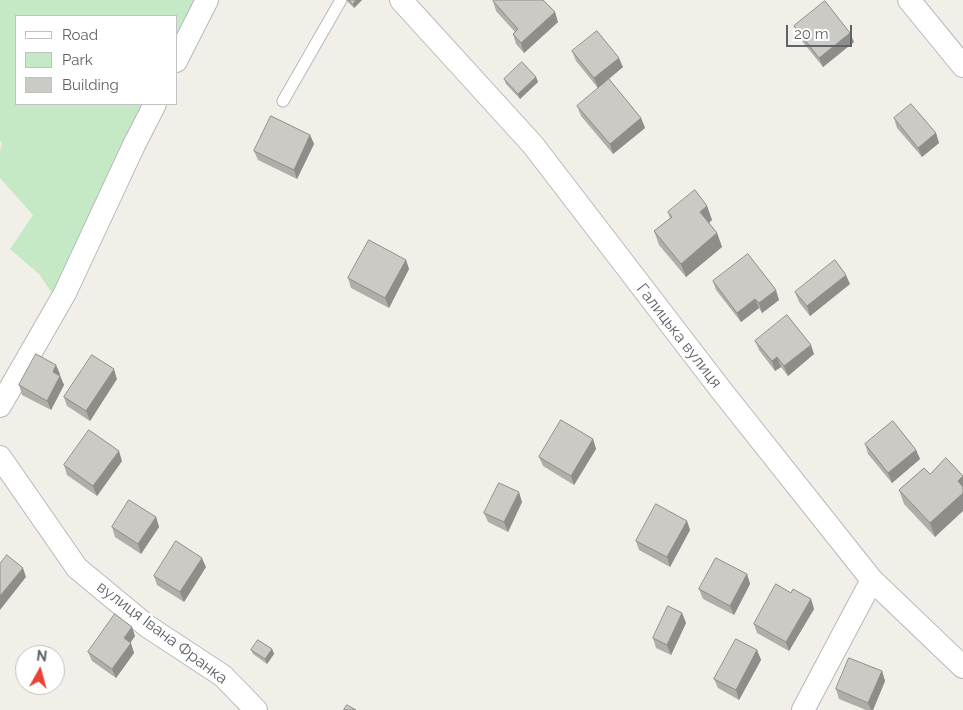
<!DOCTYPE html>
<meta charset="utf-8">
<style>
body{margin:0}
#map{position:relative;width:963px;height:710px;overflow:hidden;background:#f1efe8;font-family:Raleway,sans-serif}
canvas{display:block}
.legend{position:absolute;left:15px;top:15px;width:162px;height:90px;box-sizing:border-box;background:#fff;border:1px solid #bfc1c3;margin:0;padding:6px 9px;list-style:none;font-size:15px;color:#5f6368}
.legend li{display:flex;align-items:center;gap:10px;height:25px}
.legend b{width:25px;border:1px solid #bfc1c3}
.north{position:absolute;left:15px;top:645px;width:50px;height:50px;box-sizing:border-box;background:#fff;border:1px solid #bfc1c3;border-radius:50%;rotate:7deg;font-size:14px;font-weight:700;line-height:20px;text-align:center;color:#5f6368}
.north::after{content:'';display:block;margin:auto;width:18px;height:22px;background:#ea4335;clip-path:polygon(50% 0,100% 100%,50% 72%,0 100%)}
.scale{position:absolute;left:786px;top:25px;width:66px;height:22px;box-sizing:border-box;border:2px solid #5f6368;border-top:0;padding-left:6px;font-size:15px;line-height:18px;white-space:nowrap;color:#5f6368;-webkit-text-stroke:4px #fff;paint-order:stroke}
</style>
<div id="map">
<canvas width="963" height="710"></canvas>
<ul class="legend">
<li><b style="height:6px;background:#fff"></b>Road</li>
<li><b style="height:14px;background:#c5e8c5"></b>Park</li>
<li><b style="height:14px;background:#cccac5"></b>Building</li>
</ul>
<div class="north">N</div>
<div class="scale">20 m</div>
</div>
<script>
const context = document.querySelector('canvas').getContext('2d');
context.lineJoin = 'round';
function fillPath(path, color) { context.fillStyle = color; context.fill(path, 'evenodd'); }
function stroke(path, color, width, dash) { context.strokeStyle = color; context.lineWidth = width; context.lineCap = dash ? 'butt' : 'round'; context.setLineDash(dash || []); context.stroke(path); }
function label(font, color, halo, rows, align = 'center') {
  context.font = font + ' Raleway,sans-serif'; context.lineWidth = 5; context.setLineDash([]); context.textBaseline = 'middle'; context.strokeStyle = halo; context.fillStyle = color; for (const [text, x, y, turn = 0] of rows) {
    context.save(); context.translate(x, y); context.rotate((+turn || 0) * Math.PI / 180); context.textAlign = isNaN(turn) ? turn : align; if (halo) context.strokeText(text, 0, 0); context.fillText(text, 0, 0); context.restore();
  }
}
fillPath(new Path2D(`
 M0,0H196L176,41V16H16V104H145L52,293L39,274L10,249L33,215L0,178V151L2,143L0,141Z`), '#c5e8c5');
const service = new Path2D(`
 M283,101L341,0`);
const minor = new Path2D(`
 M401,0L533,145L721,390L872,580L963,667
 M909,0L963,66
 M176,61L207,0
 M0,406L65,293L134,145L155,104
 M0,457L77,568L147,626L223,676L256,710
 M803,710L872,580`);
stroke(service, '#b5b8bc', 13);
stroke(minor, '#b5b8bc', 24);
stroke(service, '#fff', 11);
stroke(minor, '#fff', 22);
fillPath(new Path2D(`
 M346,0H362L354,8Z
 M493,1L558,22L524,53L516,44L513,34L515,32L496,11Z
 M794,26L854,42L823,67L798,36Z
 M572,51L623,67L598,88L576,61Z
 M536,77L538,82L520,99L506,84L504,79Z
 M577,106L641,118L645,128L613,154L581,116Z
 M894,118L936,133L939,143L922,157L897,128Z
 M310,135L314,144L297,179L258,160L254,151Z
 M707,206L712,220L709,223L717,233L722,247L686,277L659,245L654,231L670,218L668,212Z
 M406,260L409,269L389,308L351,288L348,278Z
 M713,281L779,300L762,313L759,308L741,322L716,290Z
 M850,284L810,316L799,302L795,292Z
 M755,341L814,354L788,376L781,367L775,371L759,350Z
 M56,365L64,385L51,410L22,395L19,385Z
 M117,379L90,421L67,406L64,397Z
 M593,439L596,449L574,485L543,466L539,457Z
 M865,444L916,450L920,459L892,483L868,454Z
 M122,461L97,496L67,475L64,465Z
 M924,468L935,537L904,504L899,490Z
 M522,502L508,532L488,522L484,513Z
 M156,517L159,527L141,554L115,537L112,527Z
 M687,521L690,530L670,567L639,550L636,541Z
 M206,567L184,602L157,585L154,576Z
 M747,574L750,584L734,615L703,599L699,589Z
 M811,599L814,609L789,651L757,633L754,624Z
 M682,613L686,623L671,655L656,648L653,638Z
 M135,636L130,643L134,653L116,678L92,661L88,652Z
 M272,649L274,654L267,664L253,654L251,650Z
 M757,650L761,660L739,700L718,688L714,679Z
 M882,671L885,681L873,710H866L839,699L836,689Z`), '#afaea9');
fillPath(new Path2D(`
 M356,0H362L354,8L353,4Z
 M555,12L558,22L524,53L521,43Z
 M850,33L854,42L823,67L819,58Z
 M619,58L623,67L598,88L594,78Z
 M536,77L538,82L520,99L518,94Z
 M641,118L645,128L613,154L610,144Z
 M936,133L939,143L922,157L918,148Z
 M310,135L314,144L297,179L294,170Z
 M707,206L712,220L705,226L700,212Z
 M717,233L722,247L686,277L681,264Z
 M406,260L409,269L389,308L385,298Z
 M846,275L850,284L810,316L807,306Z
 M776,290L779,300L762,313L759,303Z
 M755,299L759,308L741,322L737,313Z
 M811,345L814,354L788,376L784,366Z
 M777,357L781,367L775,371L772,361Z
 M56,365L60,374L56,381L53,372Z
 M114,369L117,379L90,421L86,411Z
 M60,376L64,385L51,410L47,401Z
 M593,439L596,449L574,485L571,476Z
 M916,450L920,459L892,483L888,473Z
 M119,451L122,461L97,496L93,486Z
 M963,476V511L935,537L930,523L958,481Z
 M519,492L522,502L508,532L504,522Z
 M156,517L159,527L141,554L138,544Z
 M687,521L690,530L670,567L667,557Z
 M202,558L206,567L184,602L180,592Z
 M23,568L26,577L0,610V596Z
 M747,574L750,584L734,615L730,606Z
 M811,599L814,609L789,651L786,642Z
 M682,613L686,623L671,655L667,645Z
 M132,627L135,636L127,648L124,638Z
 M131,643L134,653L116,678L112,669Z
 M272,649L274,654L267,664L265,659Z
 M757,650L761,660L739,700L736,690Z
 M882,671L885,681L873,710H871L868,703Z`), '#8f8d8a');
const building = new Path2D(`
 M349,0H356L353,4Z
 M494,0H543L555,12L521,43L513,34L518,29L493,1Z
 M825,1L850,33L819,58L794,26Z
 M597,31L619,58L594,78L572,51Z
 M522,62L536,77L518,94L504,79Z
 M609,79L641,118L610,144L577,106Z
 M911,104L936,133L918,148L894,118Z
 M271,116L310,135L294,170L254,151Z
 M695,190L707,206L700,212L717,233L681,264L654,231L672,217L668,212Z
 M369,240L406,260L385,298L348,278Z
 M748,254L776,290L759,303L755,299L737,313L713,281Z
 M835,260L846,275L807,306L795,292Z
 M787,315L811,345L784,366L777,357L772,361L755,341Z
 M36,354L56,365L53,372L60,376L47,401L19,385Z
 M92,355L114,369L86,411L64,397Z
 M561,420L593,439L571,476L539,457Z
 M893,421L916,450L888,473L865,444Z
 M89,430L119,451L93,486L64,465Z
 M946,458L963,476L958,481L963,487V493L930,523L899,490L924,468L930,474Z
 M499,483L519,492L504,522L484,513Z
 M129,500L156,517L138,544L112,527Z
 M656,504L687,521L667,557L636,541Z
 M176,541L202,558L180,592L154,576Z
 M7,555L23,568L0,596V564Z
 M716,558L747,574L730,606L699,589Z
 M776,584L791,593L793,589L811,599L786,642L754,624Z
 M668,606L682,613L667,645L653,638Z
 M115,614L132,627L124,638L131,643L112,669L88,652Z
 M736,639L757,650L736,690L714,679Z
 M258,640L272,649L265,659L251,650Z
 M849,658L882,671L868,703L836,689Z
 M347,705L356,710H344Z`);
fillPath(building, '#cccac5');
stroke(building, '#8f8d8a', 1);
label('16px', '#5f6368', '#fff', [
 ["Галицька вулиця",679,336,52],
 ["вулиця Івана Франка",162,633,37]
]);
</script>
